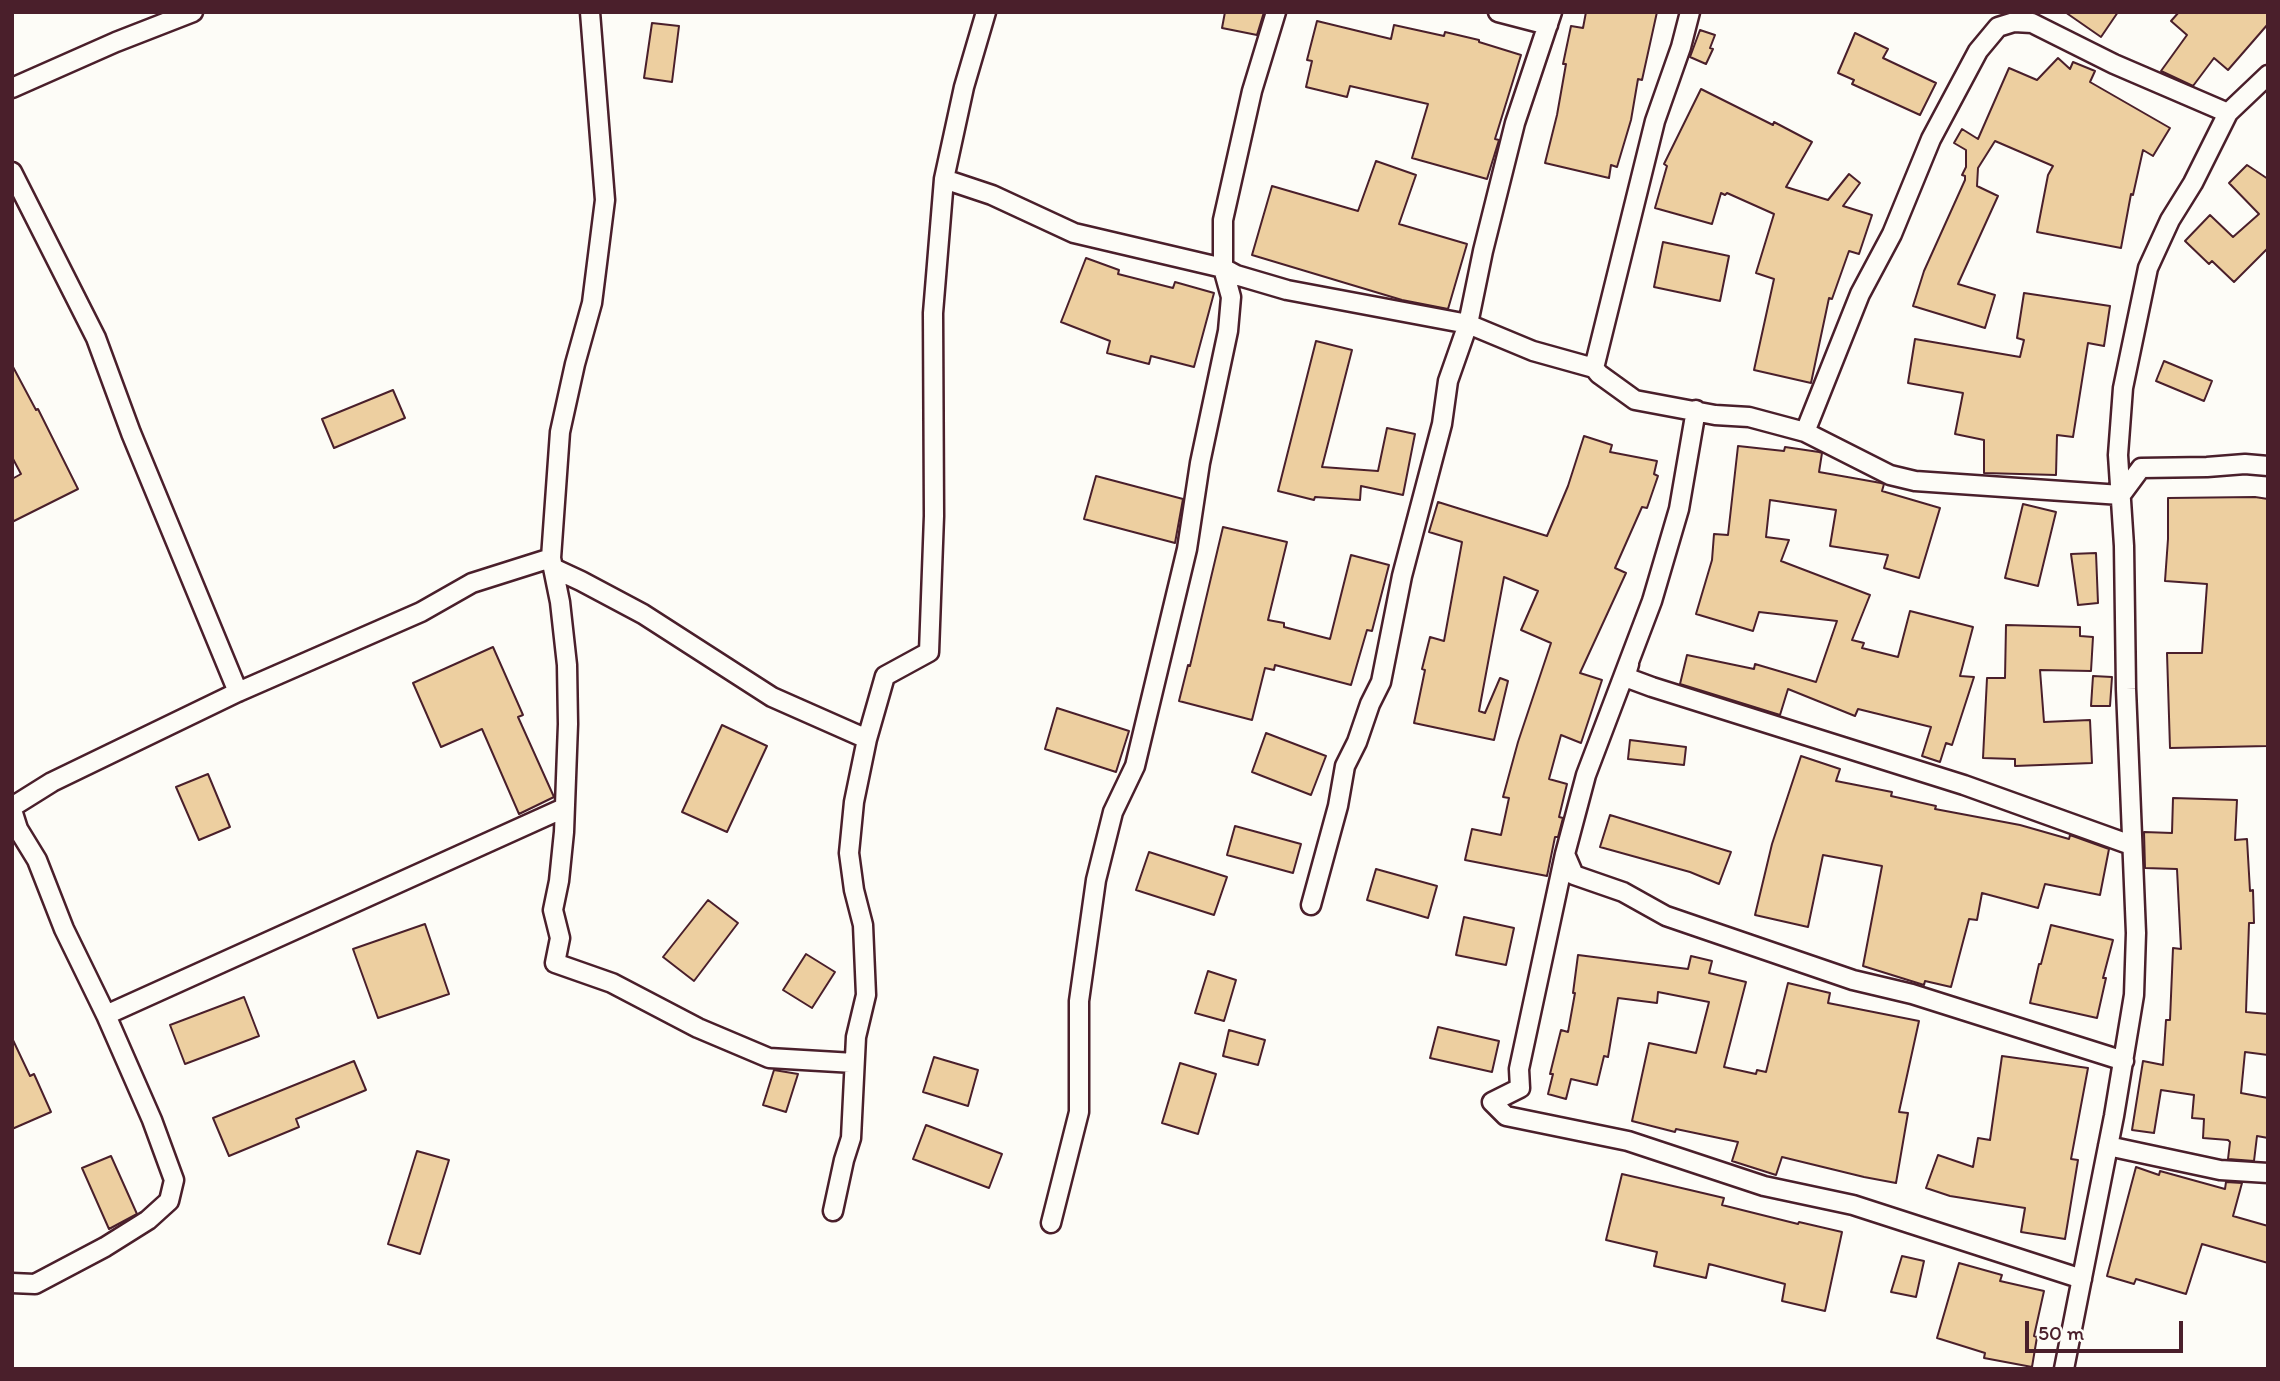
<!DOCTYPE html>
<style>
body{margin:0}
#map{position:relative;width:2280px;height:1381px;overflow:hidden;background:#fdfcf7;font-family:Itim,sans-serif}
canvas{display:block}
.frame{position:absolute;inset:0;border:14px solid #4a1f2b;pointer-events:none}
.scale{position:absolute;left:2025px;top:1321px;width:158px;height:32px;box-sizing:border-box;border:4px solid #4a1f2b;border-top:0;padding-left:9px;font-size:21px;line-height:24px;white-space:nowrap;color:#4a1f2b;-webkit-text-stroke:5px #fdfcf7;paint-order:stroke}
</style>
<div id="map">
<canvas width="2280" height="1381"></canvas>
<div class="frame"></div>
<div class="scale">50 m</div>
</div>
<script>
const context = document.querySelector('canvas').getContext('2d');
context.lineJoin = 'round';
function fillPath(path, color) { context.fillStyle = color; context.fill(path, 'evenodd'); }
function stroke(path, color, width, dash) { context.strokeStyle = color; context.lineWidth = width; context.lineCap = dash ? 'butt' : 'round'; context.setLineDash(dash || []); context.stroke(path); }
const building = new Path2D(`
 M1225,12H1264L1257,35L1222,28Z
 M1586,12H1657L1642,80L1638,79L1631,120L1617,167L1611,165L1609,178L1545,163L1557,115L1566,64H1563L1571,26L1583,28Z
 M2065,12H2118L2101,37Z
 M2179,12H2268V24L2228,70L2214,58L2193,86L2161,71L2187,35L2171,21Z
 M1317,21L1391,39L1394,25L1444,36L1445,32L1479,40V42L1521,55L1495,139L1499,140L1487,179L1412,158L1428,104L1350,86L1347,97L1306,87L1312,61L1307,60Z
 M652,23L679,26L672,82L644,78Z
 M1700,30L1715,35L1710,48L1713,49L1706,64L1690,57Z
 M1855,33L1888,49L1883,58L1936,83L1920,115L1852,84L1854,80L1838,73Z
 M2058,58L2070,69L2073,62L2095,71L2090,82L2170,128L2153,156L2143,150L2133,195L2131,194L2121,248L2037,232L2048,175L2053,166L1995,141L1978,168L1977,186L1998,196L1958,284L1995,295L1985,328L1913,306L1924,271L1965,180V176L1962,175L1966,167V150L1954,143L1962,129L1978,139L2009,68L2037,80Z
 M1701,89L1773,125L1774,122L1812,142L1786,187L1828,200L1849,174L1860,183L1843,206L1872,215L1859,254L1849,251L1832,299L1829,298L1811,383L1754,370L1774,279L1756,273L1774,214L1727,193L1725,195L1721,193L1712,224L1655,208L1667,166L1664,164Z
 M1376,161L1416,175L1399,224L1467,244L1448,309L1402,300L1252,255L1272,186L1358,211Z
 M2247,165L2268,179V248L2234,282L2212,261L2209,264L2185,241L2210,215L2233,237L2259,214L2229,183Z
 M1663,242L1729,256L1720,301L1654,287Z
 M1086,258L1119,270L1118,274L1173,288L1175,282L1214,293L1194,367L1151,356L1149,364L1107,353L1110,341L1061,322Z
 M2024,293L2110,306L2104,346L2088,343L2073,437L2057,435L2056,475L1984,473V440L1955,434L1963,393L1908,383L1915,339L2020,357L2024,340L2017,338Z
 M1316,341L1352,350L1322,467L1378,471L1387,428L1415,434L1403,495L1361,486L1360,500L1315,497L1314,500L1278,491Z
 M2164,361L2212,381L2204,401L2156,381Z
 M12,365L36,410L38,409L78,489L12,522V479L21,474L12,457Z
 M393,390L405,418L334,448L322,419Z
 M1584,436L1612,445L1610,452L1657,461L1654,474L1658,476L1647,508L1642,507L1615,568L1626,573L1580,673L1602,680L1581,743L1561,735L1549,779L1567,784L1559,817L1563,818L1558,837H1555L1547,876L1465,860L1472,829L1501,835L1509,798L1503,797L1518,742L1551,643L1521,630L1538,591L1504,577L1479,711L1485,713L1500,678L1508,681L1494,740L1414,723L1425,670L1422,669L1430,637L1444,641L1462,542L1429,532L1438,502L1547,536L1568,486Z
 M1738,446L1784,451L1785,447L1819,452L1822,453L1819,472L1881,483L1884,484L1882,491L1940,508L1919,578L1884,568L1888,555L1830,546L1836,510L1770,500L1766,537L1789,540L1781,561L1870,595L1852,640L1864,643L1862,648L1898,657L1910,611L1973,627L1960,676L1974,677L1952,745L1946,743L1940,762L1922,756L1931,727L1858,709L1855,716L1788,689L1780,715L1680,684L1687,655L1754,669L1755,664L1816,682L1837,621L1759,612L1753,631L1696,614L1712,560L1714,534L1728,535Z
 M1096,476L1183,499L1175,543L1084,519Z
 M2255,497L2268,499V746L2170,748L2167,653H2202L2207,584L2165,581L2168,539V498Z
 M2023,504L2056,512L2038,586L2005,578Z
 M1223,527L1287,542L1268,620L1284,623V627L1330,639L1351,555L1389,565L1372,631L1367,630L1351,685L1275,665L1274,670L1265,668L1252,720L1179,701L1188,665L1190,666Z
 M2096,553L2098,603L2078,605L2071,554Z
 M2006,625L2080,627V636L2093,637L2091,671L2040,670L2044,722L2090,720L2092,763L2015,766V759L1983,758L1987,678H2005Z
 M493,647L523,715L518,717L554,797L519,814L482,729L441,747L413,683Z
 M2093,676L2112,677L2110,706H2091Z
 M1057,708L1129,731L1116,772L1045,749Z
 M722,725L767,746L727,832L682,812Z
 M1266,733L1326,756L1311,795L1252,772Z
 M1630,740L1686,747L1684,765L1628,759Z
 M1801,756L1840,769L1836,781L1892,792L1891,796L1936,806L1935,809L2020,825L2069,839L2070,835L2109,849L2100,895L2045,884L2038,908L1982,893L1977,920L1969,919L1951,987L1925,981L1924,985L1863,966L1882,866L1823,855L1808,927L1755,915L1772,844Z
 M208,774L230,827L199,840L176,787Z
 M2173,798L2237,800L2235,840L2247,839L2250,891L2253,890L2254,923H2249L2246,1012L2268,1014V1055L2245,1052L2241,1093L2268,1098V1138L2257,1136L2254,1161L2228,1159L2230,1142L2228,1140L2203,1138L2204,1119L2192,1118L2194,1095L2161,1090L2154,1133L2132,1130L2143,1061L2163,1065L2166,1020H2170L2173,948L2181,949L2177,869L2145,868L2144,832L2172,833Z
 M1610,815L1731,852L1719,884L1690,872L1600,847Z
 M1235,826L1301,844L1293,873L1227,855Z
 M1149,852L1227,877L1214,915L1136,890Z
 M1376,869L1437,886L1428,918L1367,900Z
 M708,900L738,923L694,981L663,957Z
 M1464,917L1514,928L1506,965L1456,955Z
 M425,924L449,994L378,1018L353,949Z
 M2051,925L2113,940L2103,978H2106L2097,1018L2030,1003L2039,964H2041Z
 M806,954L835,972L812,1008L783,990Z
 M1578,955L1688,969L1691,956L1712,961L1709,973L1746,982L1724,1067L1756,1074L1757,1070L1766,1072L1788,983L1830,993L1828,1003L1919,1021L1899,1112L1908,1113L1896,1183L1864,1177L1782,1157L1776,1175L1732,1161L1738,1142L1676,1129L1675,1132L1632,1121L1649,1043L1696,1053L1709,1002L1658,992L1657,1003L1618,998L1608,1057L1604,1056L1597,1085L1571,1079L1566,1099L1548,1094L1553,1074H1550L1561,1030L1568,1032L1575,993H1573Z
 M1208,971L1236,980L1224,1021L1195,1013Z
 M244,997L259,1036L185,1064L170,1025Z
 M1438,1027L1499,1041L1492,1072L1430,1058Z
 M1229,1030L1265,1040L1258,1065L1223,1056Z
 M12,1038L30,1076L34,1074L51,1112L12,1129Z
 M2002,1056L2088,1068L2071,1159L2078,1160L2065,1239L2021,1232L2025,1208L1950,1196L1926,1188L1938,1155L1973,1167L1978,1138L1990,1140Z
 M934,1057L978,1070L968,1106L923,1092Z
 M354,1061L366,1090L296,1119L299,1127L229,1156L213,1118Z
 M1180,1063L1216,1074L1198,1134L1162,1123Z
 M774,1070L798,1074L786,1112L763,1105Z
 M926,1125L1002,1154L989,1188L913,1159Z
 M417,1151L449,1160L420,1254L388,1244Z
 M111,1156L137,1214L109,1229L82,1168Z
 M2136,1167L2159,1175L2160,1171L2225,1189L2226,1182L2242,1183L2233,1216L2268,1226V1263L2202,1244L2186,1294L2136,1279L2134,1284L2107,1276Z
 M1622,1174L1724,1198L1722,1205L1798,1224L1799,1222L1842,1232L1825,1311L1782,1301L1785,1284L1709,1264L1706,1278L1654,1266L1657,1252L1606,1240Z
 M1902,1256L1924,1261L1916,1297L1891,1292Z
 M1959,1263L2002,1275L2000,1281L2044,1291L2034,1336L2037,1337L2032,1367L1984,1358L1985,1353L1937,1338Z`);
fillPath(building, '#edcfa0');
stroke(building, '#4a1f2b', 2);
const minor = new Path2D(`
 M590,12L605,200L592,303L575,364L560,432L551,558L560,602L567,665L568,724L564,832L559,881L553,910L560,938L555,963L612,983L698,1028L769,1058L854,1063
 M1498,12L1548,25
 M12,88L116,42L193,12
 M12,172L96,338L131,433L238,692
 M944,179L992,195L1074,233L1223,268L1236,275L1287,290L1468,324L1533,351L1594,368L1599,374L1635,400L1715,415L1749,417L1805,432L1890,475L1915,481L2121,495L2141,468L2207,467L2245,464L2268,466
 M1594,368L1655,121L1681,47L1690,12
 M1696,410L1679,509L1652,601L1586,775L1565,854L1519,1069L1520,1088L1492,1102L1506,1116L1628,1141L1764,1186L1853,1205L2082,1279
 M1805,432L1860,294L1892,234L1931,139L1978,51L1998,27L2014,22L2032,23L2114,64L2228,113
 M1629,664L1625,677L1652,687L1964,785L2131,845
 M12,807L52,782L238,692L421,612L472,583L551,558L553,568L581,581L643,614L772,697L867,739
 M12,810L18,829L37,860L64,929L106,1015L152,1120L174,1180L169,1201L148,1220L105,1247L35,1284L12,1283
 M1565,854L1574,875L1623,892L1666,916L1853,980L1912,994L2124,1061
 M1311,905L1338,806L1345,766L1357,742L1370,704L1381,682L1402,576L1442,424L1448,381L1468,324L1483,251L1515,123L1552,12
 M106,1015L564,808
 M2108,1146L2220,1170L2268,1173
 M833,1211L844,1160L851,1138L856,1037L866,995L863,925L854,890L849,853L854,802L867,739L885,676L929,652L934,516L933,313L944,179L964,87L986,12
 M1051,1223L1079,1112V1001L1096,880L1113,812L1135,766L1187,549L1200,463L1228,331L1231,297L1223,268V220L1252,91L1276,12
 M2064,1369L2114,1116L2134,995L2136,933L2126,689L2124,546L2118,455L2123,388L2148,268L2170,220L2193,183L2228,113L2268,75`);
stroke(minor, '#4a1f2b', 23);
stroke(minor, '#fdfcf7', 18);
</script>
